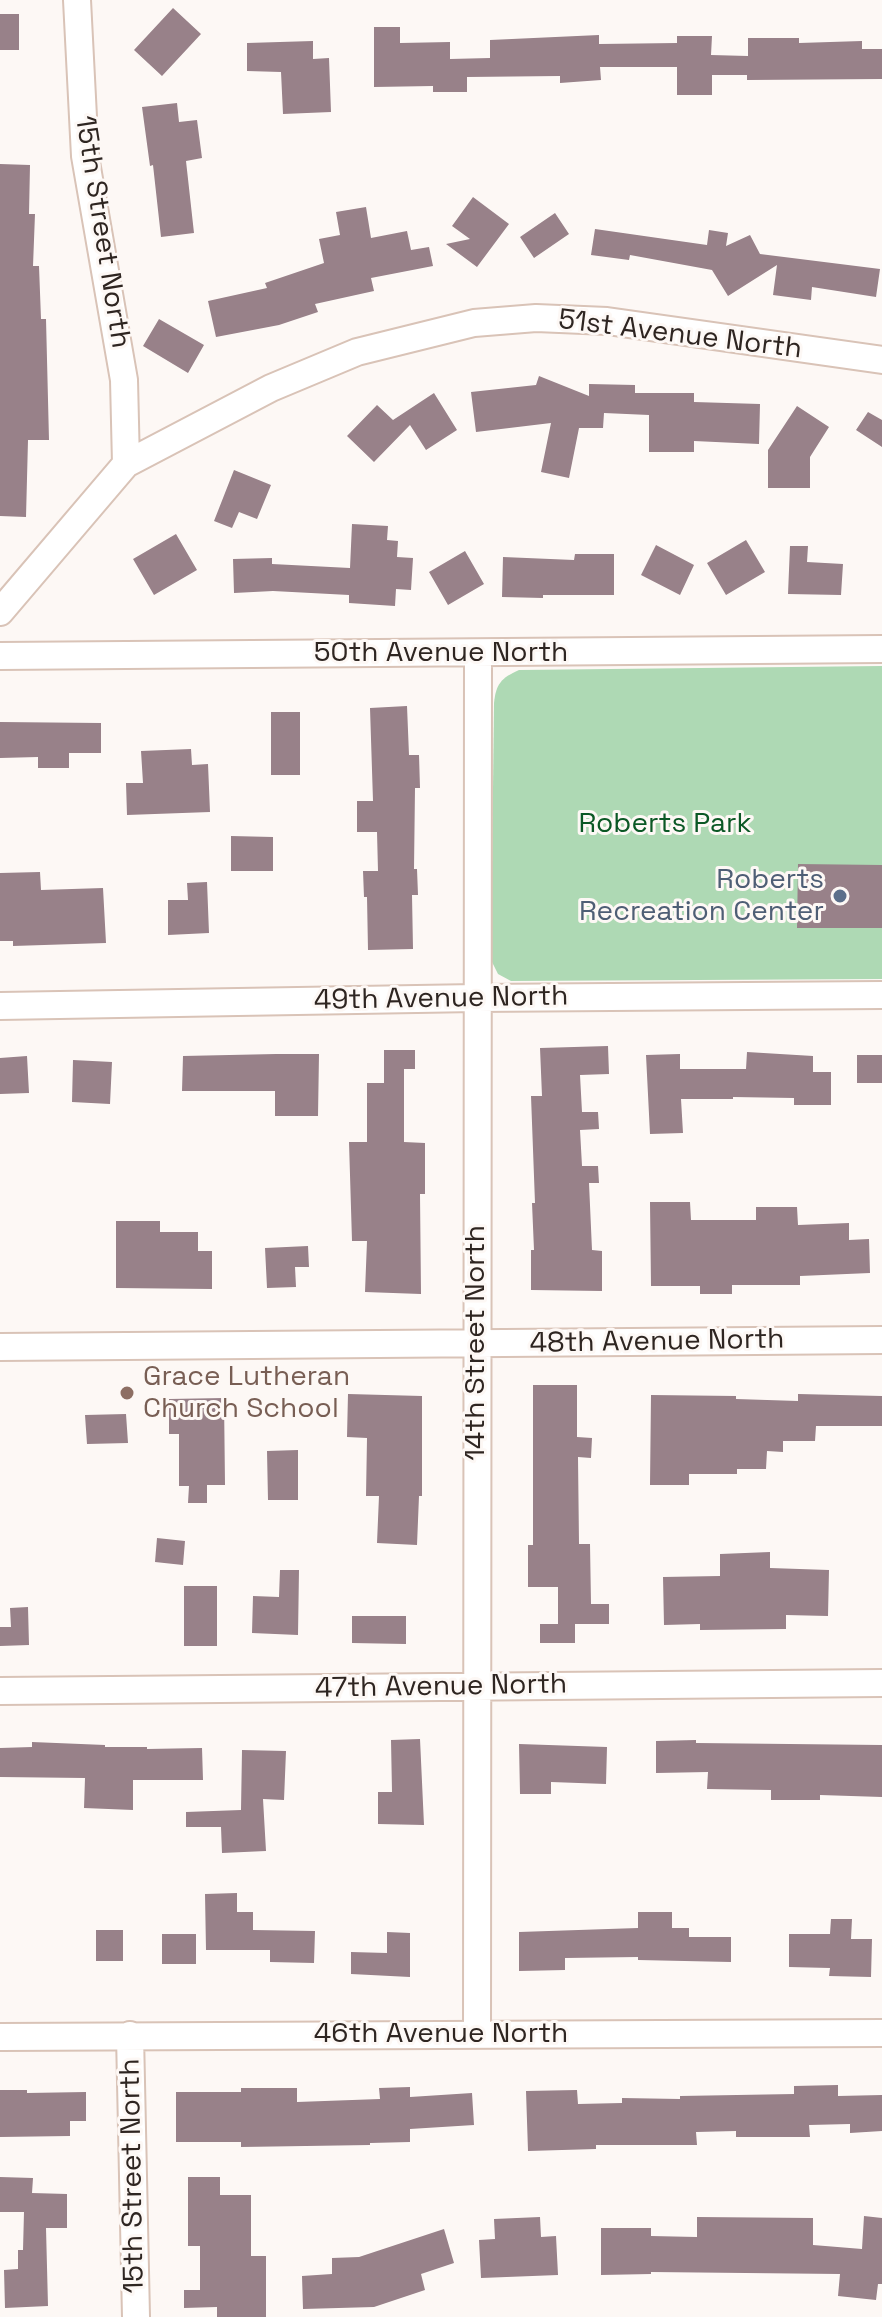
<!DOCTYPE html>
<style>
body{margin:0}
canvas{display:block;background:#fdf8f5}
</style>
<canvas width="882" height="2317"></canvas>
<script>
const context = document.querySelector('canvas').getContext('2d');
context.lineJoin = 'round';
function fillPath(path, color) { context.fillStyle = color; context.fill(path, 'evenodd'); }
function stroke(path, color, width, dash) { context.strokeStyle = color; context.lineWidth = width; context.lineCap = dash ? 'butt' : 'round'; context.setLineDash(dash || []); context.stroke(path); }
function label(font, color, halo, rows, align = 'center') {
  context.font = font + ' "Space Grotesk",sans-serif'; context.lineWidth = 6; context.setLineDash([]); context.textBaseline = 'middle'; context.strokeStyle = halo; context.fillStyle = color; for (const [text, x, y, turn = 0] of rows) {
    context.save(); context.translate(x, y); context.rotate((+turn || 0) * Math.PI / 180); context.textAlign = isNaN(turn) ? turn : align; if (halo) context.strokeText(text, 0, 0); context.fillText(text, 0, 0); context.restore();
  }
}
fillPath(new Path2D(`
 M882,666V979L511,981L498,974L491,960L494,703C496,684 501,678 519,670Z`), '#aed9b4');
fillPath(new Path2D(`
 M173,8L201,34L162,76L134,50Z
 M0,14H19V50H0Z
 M374,27H400V43L450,42V59L490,58V40L599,35V44L677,43V36H712L711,55L748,56V38H799V43L862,41V49H882V79L747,80V75H712V95H677V67H600L601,80L560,83V76L467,77V92H433V86L374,87Z
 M313,41V59L329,58L331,112L283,114L281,72L247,71V43Z
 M177,103L179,122L197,120L202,158L186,161L194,233L161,237L153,165L150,166L142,107Z
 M0,164L30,165L29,214H35L33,266H39L41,319H46L49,440H28L26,517L0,516Z
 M473,197L509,224L477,267L446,244L470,239L452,226Z
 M366,207L371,238L407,231L411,250L429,247L433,266L371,278L374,291L315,304L318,312L279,325L216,337L208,301L267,288L265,283L324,263L319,239L340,235L336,212Z
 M555,213L569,234L534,258L520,237Z
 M595,229L707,245L709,230L728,233L726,246L750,235L760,254L880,269L876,297L812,287L811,300L773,295L777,265L728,296L712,270L630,255L629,260L591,255Z
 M159,319L204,345L188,373L143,346Z
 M539,376L589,396V384L635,385V393H694V402L760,404L759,444L694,441V452H649V415L604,413L603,428H579L569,478L541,472L551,423L476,432L471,392L536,385Z
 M434,393L457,430L426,450L410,425L374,462L347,436L377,405L393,420Z
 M797,406L829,427L810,457V488H768V450Z
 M868,412L882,420V447L856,430Z
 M234,470L271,485L257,519L239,512L232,528L214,521Z
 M352,524L388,526L387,540L398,541L397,557L413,558L411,590L396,589L395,606L349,603V595L273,591L234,593L233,559L272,558V564L350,568Z
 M176,534L197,570L154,595L133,559Z
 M746,540L765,572L726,595L707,563Z
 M656,545L694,565L680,595L641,575Z
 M790,546H808L807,562L843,564L841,595L788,594Z
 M465,551L484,584L448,605L429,572Z
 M575,554H614V595H543V598L502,597L503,557L574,560Z
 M407,706L409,755H419L420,788H415L414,869H417L418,895H412L413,949L368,950L367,897H364L363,871H378L377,832H357V801H373L370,708Z
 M271,712H300V775H271Z
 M0,722L101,723V753H69V768H38V757L0,758Z
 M191,749L192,765L208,764L210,812L127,815L126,783H143L141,751Z
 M231,836L273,837V871H231Z
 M798,864L882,865V928H797Z
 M40,872L41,890L103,888L106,943L13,946V941H0V873Z
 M207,882L209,933L168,935V900H188L187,883Z
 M608,1046L609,1074L580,1075L582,1112H598L599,1129L580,1130L582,1166H598L599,1183H589L592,1250L602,1251V1291L531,1290V1250H534L532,1203H535L531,1096H542L540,1048Z
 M384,1050H415V1069H404V1142L425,1143V1194H420L421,1294L365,1292L367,1241H352L349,1142H367V1083H384Z
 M747,1052L813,1056V1072H831V1105H794V1098L733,1097V1099H681L683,1133L650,1134L646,1055L680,1054V1069H746Z
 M276,1054H319L318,1116H275V1091H182L183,1056Z
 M857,1055H882V1083H857Z
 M27,1056L29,1093L0,1094V1058Z
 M73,1060L112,1062L110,1104L72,1102Z
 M650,1202H690L691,1220H756V1207H797L798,1225L849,1223V1240L869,1239L870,1273L800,1276V1285H732V1294H700V1286H651Z
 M116,1221H160V1232H198V1251H212V1289L116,1288Z
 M308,1246L309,1267H295L296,1287L267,1288L265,1248Z
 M533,1385H577V1437L592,1438L591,1458L578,1457L579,1544H590L591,1604H609V1624H575V1643H540V1624H558V1587H528V1545H533Z
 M348,1394L422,1396V1496H419L417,1545L377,1543L379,1496H366L367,1438L347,1437Z
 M798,1394L882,1396V1426H816L815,1441H783V1452L767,1451L766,1469H737V1474H689V1485H650L651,1395L736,1396V1399L798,1401Z
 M224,1398L225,1485H207V1503H188L189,1486H179V1434H169V1399Z
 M126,1414L128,1443L87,1444L85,1415Z
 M298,1450V1500H268L267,1451Z
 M157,1538L185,1541L183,1565L155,1562Z
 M770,1552V1568L829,1570L828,1616L786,1615V1629L700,1630V1624L664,1625L663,1577L720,1576V1554Z
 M280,1570H299L298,1635L252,1633L253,1596L279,1597Z
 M184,1586H217V1646H184Z
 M28,1607L29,1645L0,1646V1627H11L10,1608Z
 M352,1616H406V1644L352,1643Z
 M420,1739L424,1825L378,1824V1792H392L391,1740Z
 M696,1740V1743L882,1745V1797L820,1795V1800H771V1790L707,1789L708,1772L656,1773V1741Z
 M32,1742L105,1745V1747H147V1749L202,1748L203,1780H133V1810L84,1808L85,1778L0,1777V1748L32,1747Z
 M519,1744L607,1747L606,1784L551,1782V1794H520Z
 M242,1750L286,1751L284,1800L263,1799L266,1851L222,1853L221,1827H186V1812L241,1810Z
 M237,1893V1912H253V1930L315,1931L314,1963L270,1962V1950H206L205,1894Z
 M638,1912H672V1928H689V1937H731V1962L638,1960V1957L565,1958V1970L519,1971V1932L638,1928Z
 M831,1919H852L851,1939H872L871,1977L829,1976L830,1968L789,1967V1934H830Z
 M96,1930H123V1961H96Z
 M387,1932L410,1933V1977L351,1974V1952L387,1953Z
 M162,1934H196V1964H162Z
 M838,2085V2096L882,2095V2131L850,2133V2124L809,2125L810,2137H736V2131L696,2132L697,2145H596V2149L528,2151L526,2091L577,2090L578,2104L622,2103V2098L680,2099V2096L794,2094V2086Z
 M410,2087V2097L472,2093L474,2125L410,2129V2142L370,2143V2145L241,2147V2142H176V2092H241V2088H297V2102L380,2099L379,2088Z
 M0,2090H27V2093L86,2092V2121H70V2136L0,2137Z
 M0,2177L33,2178L32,2193L67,2194V2228H46L48,2306L5,2308L4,2270L18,2269V2250H23L24,2212H0Z
 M188,2177H220V2195H251V2256H266V2317H217V2307L184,2308V2290H200V2246H188Z
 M864,2216L882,2218V2284H878L876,2300L838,2296L840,2274L651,2272V2274L601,2275V2228H651V2236L697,2237V2217L813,2218V2245L862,2249Z
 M540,2217L541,2237L556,2236L558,2275L481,2278L479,2240L495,2239L494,2219Z
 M444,2229L454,2263L421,2274L425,2290L374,2307L303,2309L302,2276L332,2274V2258L359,2257Z`), '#988189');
const street = new Path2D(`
 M77,0L85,156L124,380L126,464
 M0,612L126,464L271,388L357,352L474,323L536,318L607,321L882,360
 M0,656L882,649
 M0,1006L476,998L882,995
 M0,1347L882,1340
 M0,1691L882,1683
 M477,2034L478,653
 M130,2035L136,2317
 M0,2037L882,2033`);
stroke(street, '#d9c3b7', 30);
stroke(street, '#fff', 26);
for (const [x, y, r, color] of [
 [840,896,8,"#5c6f8a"],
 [127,1393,8,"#8d6e63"]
]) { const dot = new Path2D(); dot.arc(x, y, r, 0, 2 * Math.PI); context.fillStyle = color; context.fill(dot); stroke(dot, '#fdf8f5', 3); }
label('28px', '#2e2521', '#fdf8f5', [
 ["15th Street North",102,232,81],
 ["51st Avenue North",680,335,7],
 ["50th Avenue North",441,653],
 ["49th Avenue North",441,999,-1],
 ["48th Avenue North",657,1342,-1],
 ["14th Street North",476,1343,-90],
 ["47th Avenue North",441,1687,-1],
 ["46th Avenue North",441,2034],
 ["15th Street North",133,2176,-91]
]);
label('28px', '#0b5825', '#fdf8f5', [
 ["Roberts Park",665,824]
]);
label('28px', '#4e5e75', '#fdf8f5', [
 ["Roberts",824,880],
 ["Recreation Center",824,912]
], 'right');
label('28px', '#785e54', '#fdf8f5', [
 ["Grace Lutheran",143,1377],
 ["Church School",143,1409]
], 'left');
</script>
